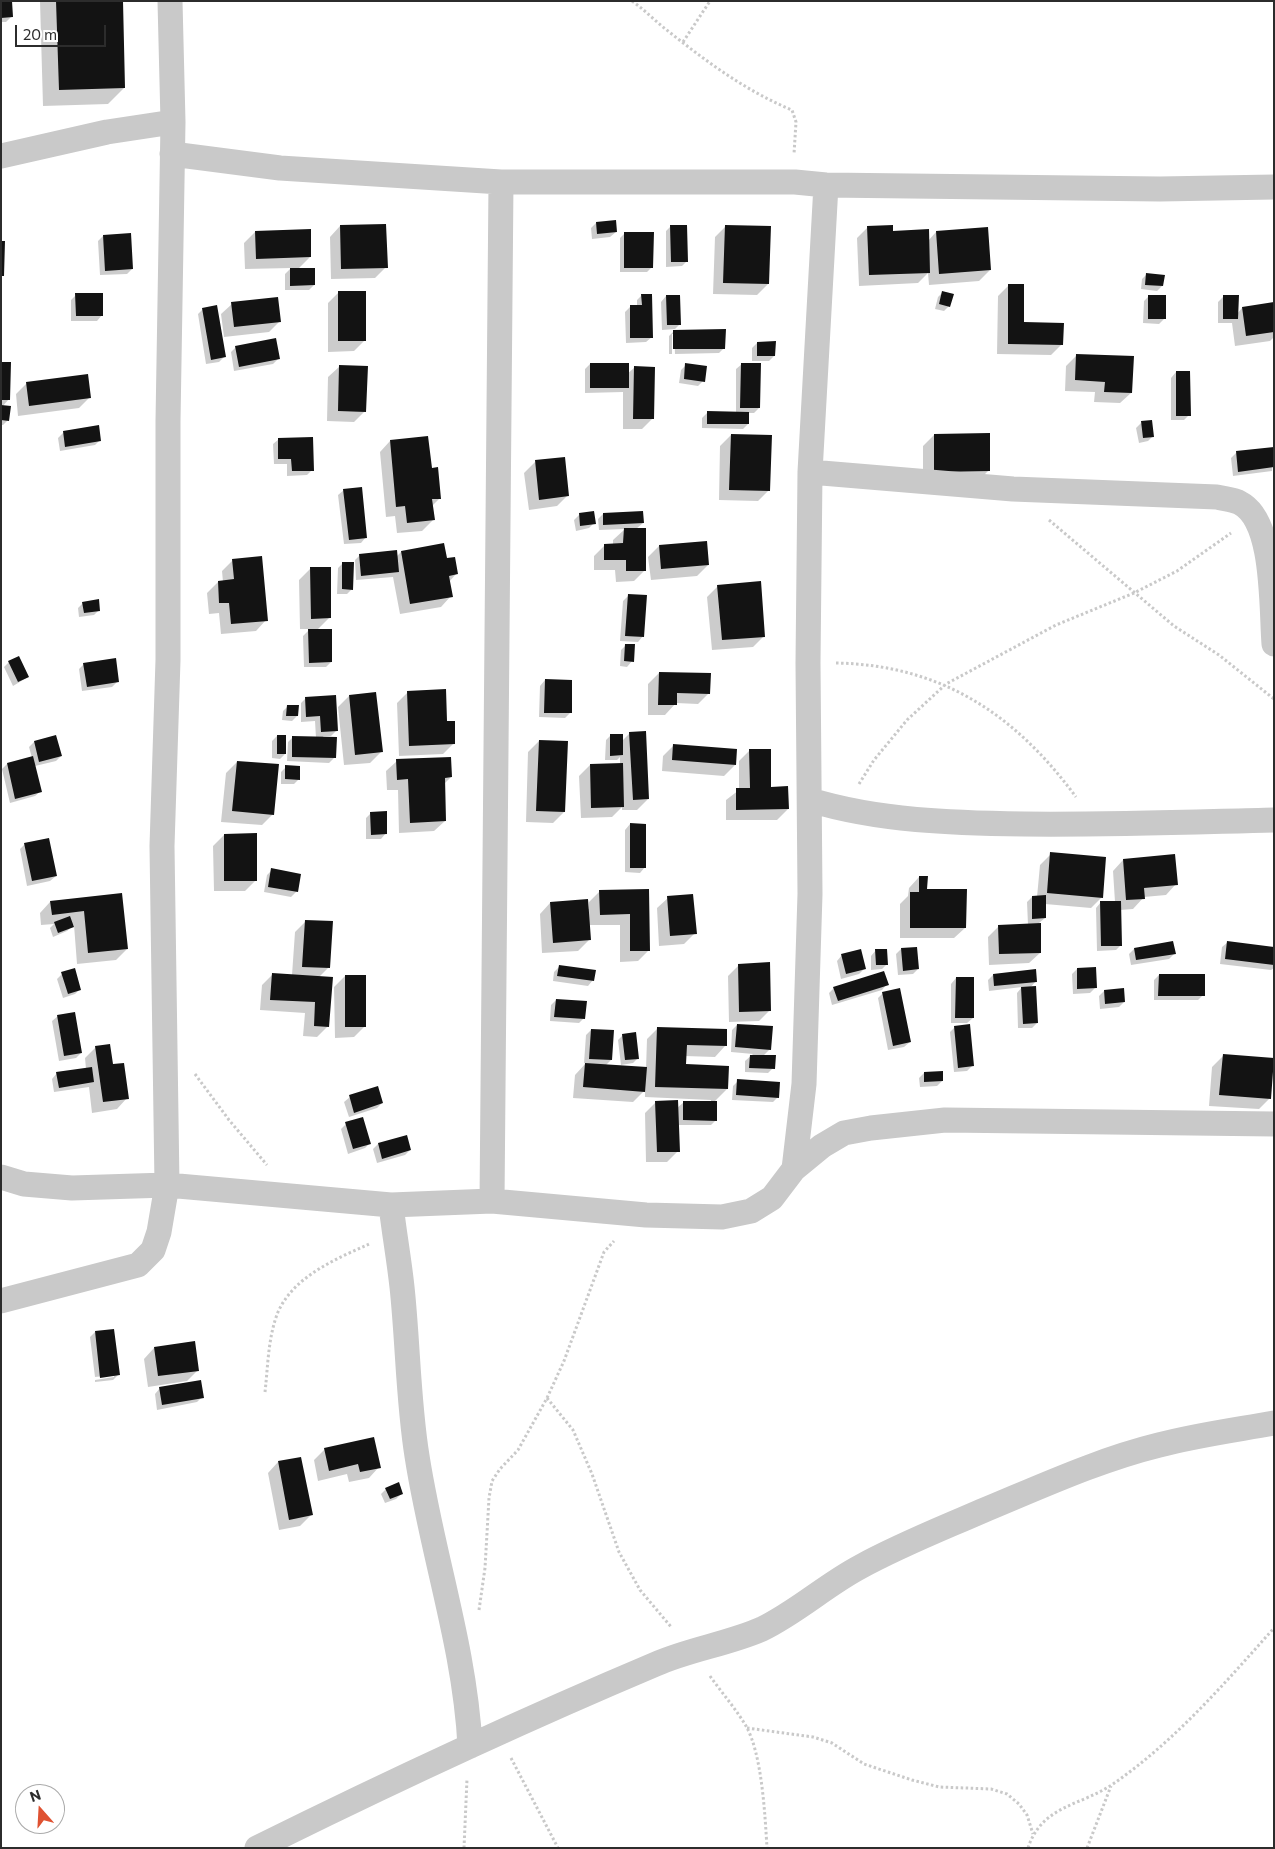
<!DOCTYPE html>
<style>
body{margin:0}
#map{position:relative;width:1275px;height:1849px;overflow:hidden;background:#fff;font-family:Commissioner,sans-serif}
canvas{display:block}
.frame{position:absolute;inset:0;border:2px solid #2c2c2c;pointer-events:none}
.north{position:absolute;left:15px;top:1784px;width:50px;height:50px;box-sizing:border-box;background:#fff;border:1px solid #ababab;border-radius:50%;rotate:341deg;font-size:14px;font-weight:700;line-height:20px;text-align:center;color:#2c2c2c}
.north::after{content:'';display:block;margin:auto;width:18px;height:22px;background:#df5232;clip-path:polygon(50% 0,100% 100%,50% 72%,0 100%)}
.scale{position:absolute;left:15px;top:25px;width:91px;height:22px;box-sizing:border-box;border:2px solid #2c2c2c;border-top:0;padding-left:6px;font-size:15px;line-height:18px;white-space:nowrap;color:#2c2c2c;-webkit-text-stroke:4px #fff;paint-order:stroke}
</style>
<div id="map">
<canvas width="1275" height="1849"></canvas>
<div class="frame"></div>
<div class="north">N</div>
<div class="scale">20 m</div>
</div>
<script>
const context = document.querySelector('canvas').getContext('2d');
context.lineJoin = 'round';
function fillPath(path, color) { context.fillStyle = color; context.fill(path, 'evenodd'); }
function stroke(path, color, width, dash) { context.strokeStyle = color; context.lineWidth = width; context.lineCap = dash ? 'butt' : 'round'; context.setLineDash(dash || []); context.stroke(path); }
fillPath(new Path2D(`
 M1,1L11,17L6,22H1Z
 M40,1H122L124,88L108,104L43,106Z
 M596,223L616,232L610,237L592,239L591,228Z
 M340,226L386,267L375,278L331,279L330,237Z
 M671,226L687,261L682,266L666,267V231Z
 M726,226L768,284L757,295L713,294L715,237Z
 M868,227L928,241L936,232L990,270L979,281L929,285L928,273L918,283L859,286L857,238Z
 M255,232L310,257L298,269L314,285L309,290H285V274L291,268L245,269L244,243Z
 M625,233L652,267L647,272H620V238Z
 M103,236L132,269L127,274L100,275L98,241Z
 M1147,274L1162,286L1157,291L1141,289L1142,279Z
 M1009,285L1023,323L1062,344L1051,355L997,354L998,296Z
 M339,292L365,340L354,351L328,352V303Z
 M943,292L949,306L944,311L935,309L938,297Z
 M76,295L102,315L97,321H71V300Z
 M642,295L652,337L646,342L626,343L625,312L630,307L637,306V300Z
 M666,296L680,324L675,329L662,330L661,302Z
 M1149,296L1164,319L1159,324L1143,323L1144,301Z
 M1223,297L1237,314L1242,308L1274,304V337L1270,341L1235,346L1232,323H1218V302Z
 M232,304L280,321L269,332L224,337L221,314Z
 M203,309L224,357L219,362L206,364L198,314Z
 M674,331L724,348L719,353L675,354L674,334H672V354H669V336Z
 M757,343L774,356L769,361H752V348Z
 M236,347L278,359L273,364L234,371L231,352Z
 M1077,355L1131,393L1120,403L1094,402L1095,392L1065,391L1066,366Z
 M1,363L9,399L2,407L8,420L3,425H1Z
 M590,364L627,374L634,368L653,418L642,429H623V392L585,393V369Z
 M742,364L759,408L754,413H748V424L743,429L702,428V418L707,413H736V369Z
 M686,365L703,381L698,386L679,383L681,370Z
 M339,367L365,411L354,422L327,421L328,377Z
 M1176,372L1189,415L1184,420H1171V378Z
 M26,384L90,397L79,408L18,416L16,394Z
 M1141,423L1153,436L1148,441L1139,443L1136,428Z
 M63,433L100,440L95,445L60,451L58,438Z
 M731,435L769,490L758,501L719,500L720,446Z
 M934,435L989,470L978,481L923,482V446Z
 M279,439L312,470L307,475L287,476V464H274L273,444Z
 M390,441L440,498L432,506L433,520L422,531L397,533L395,516L386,517L380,452Z
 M1274,448L1272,471L1233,476L1231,458L1236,453Z
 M535,462L568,495L557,506L529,510L524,473Z
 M344,490L366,537L361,543L344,544L338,495Z
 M603,514L643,523L636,529L645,570L634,581L616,582L615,570H594V556L605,545H613V540L625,529L599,530L598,519Z
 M579,515L594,523L589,528L576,531L574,520Z
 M706,542L708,565L697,576L651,580L648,557L659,546Z
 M401,552L445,559L456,574L449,582L451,596L441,607L400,614L393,577L356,580L355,560L360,555L396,557Z
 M233,560L266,620L256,631L221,634L219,613L209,614L207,593L218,582H223L222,571Z
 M343,563L352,589L347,594H337L338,568Z
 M310,569L330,617L317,630L331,662L326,667H304L303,636L310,629H300L299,580Z
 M718,586L764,636L753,647L712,650L707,597Z
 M629,595L643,636L638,642L620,641L623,601Z
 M83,603L99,610L94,615L79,617L78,608Z
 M626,645L632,661L627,667L620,666L621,650Z
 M9,662L28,677L13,686L4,667Z
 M84,664L117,682L112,687L82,691L79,669Z
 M659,673L709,693L698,704L676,703L665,715H648V684Z
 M545,680L570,713L565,718L539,717L540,686Z
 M408,692L446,723L454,743L443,754L399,756L397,703Z
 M349,696L381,752L370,763L344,765L338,707Z
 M306,698L336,731L331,736H323L334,758L329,763L287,761L288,742L293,737L316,738L315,721L301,722V703Z
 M288,706L297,716L292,721L282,720L283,711Z
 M630,733L648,799L637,810H622V807L612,817L581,818L579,776L590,765L620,764V757L617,760H605L606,740L611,735L622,741Z
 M277,736L285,754L280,759L272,758V741Z
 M55,737L61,756L56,761L35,766L41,791L35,796L10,803L2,769L7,764L32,758L29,747L34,742Z
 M539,741L564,812L553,823L526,822L528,752Z
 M674,745L735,765L724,776L662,771L663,756Z
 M750,750L769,788L788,809L777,820H726V800L739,790V761Z
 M397,761L451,777L444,784L445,821L434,831L399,833L398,790H387L386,771Z
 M237,762L273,814L262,825L221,822L226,773Z
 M286,767L299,779L294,784H281V772Z
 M371,813L386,833L381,839H366V818Z
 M630,824L645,867L640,873L625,872V830Z
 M224,835L256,880L245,891H214L213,846Z
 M25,844L56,876L50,881L27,886L20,849Z
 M1051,854L1102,897L1091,908L1045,904V918L1039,923L1040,953L1029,963L989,965L988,937L999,926L1028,925L1027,902L1032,897H1037L1040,865Z
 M1123,860L1176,884L1166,895L1144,897L1133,909L1120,910L1121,945L1116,950L1097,951L1096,908L1101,902H1115L1113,871Z
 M272,870L297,891L291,897L264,892L267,875Z
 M919,877L926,890L965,928L954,938H900V904L908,896L909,888Z
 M648,890V951L638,961L620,962V925H588L589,940L578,951L542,953L540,914L550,903L589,909V902L600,891Z
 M121,894L127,949L116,960L77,964L74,925L67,931L53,937L50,928L54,924L41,925L40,913L50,902Z
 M668,898L695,933L684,944L659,946L657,908Z
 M306,921L329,967L319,977L328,1026L317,1037L303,1036L305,1013L260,1010L262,985L273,974L292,975L295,932Z
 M1228,942L1274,948V968L1271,970L1220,964L1222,947Z
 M901,949L918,969L913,974L898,975L896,954Z
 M1134,949L1174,954L1169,959L1131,965L1129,954Z
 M876,950L887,964L882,969L871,970V956Z
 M842,955L864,969L859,974L841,979L837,961Z
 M739,965L770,1010L759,1021L729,1022L728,976Z
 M559,967L593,980L588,986L553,981L554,972Z
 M1077,969L1095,988L1090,993L1073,994L1072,974Z
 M62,974L80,989L75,994L63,998L57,979Z
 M993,975L1036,981L1030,988L1037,1023L1032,1028H1018L1017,993L1022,987L989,991L988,980Z
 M1159,975L1203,995L1198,1000H1154V980Z
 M345,976L365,1026L354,1037L335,1038L334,987Z
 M956,978L973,1018L967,1023H951V984Z
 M887,984L882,990L832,1005L829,993L834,988Z
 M1104,991L1124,1002L1119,1007L1100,1009L1099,996Z
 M883,993L910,1042L904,1047L888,1050L878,998Z
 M556,1000L584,1018L579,1023L550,1021L551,1005Z
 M58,1016L81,1053L76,1058L59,1061L52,1021Z
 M737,1025L770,1049L763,1056L773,1068L768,1073L745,1072V1061L753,1054L731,1052L732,1030Z
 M955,1027L972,1066L967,1071L954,1072L950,1032Z
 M658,1028L725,1046L715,1057L685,1056V1065L727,1089L714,1102L716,1120L711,1125H678V1151L667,1162H646L645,1113L656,1102L677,1108L684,1102H711V1100L645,1097V1090L633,1102L573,1098L575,1075L586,1063H584L586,1035L591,1030L611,1060L605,1066L646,1069L647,1039Z
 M623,1035L638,1058L633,1063L621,1065L618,1040Z
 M96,1047L112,1066L127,1098L117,1109L92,1113L89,1087L54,1092L52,1079L57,1073L86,1069L85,1058Z
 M1223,1056L1270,1098L1259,1109L1209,1106L1212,1067Z
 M924,1073L942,1081L937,1086L920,1087L919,1078Z
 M738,1081L778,1097L773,1102L732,1100L733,1086Z
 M350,1097L382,1103L377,1108L349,1117L344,1102Z
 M346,1124L370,1143L365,1148L348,1154L341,1129Z
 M378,1144L410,1150L405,1155L377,1163L373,1149Z
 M95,1332L118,1375L113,1380L95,1382V1380L114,1377V1375L95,1377L90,1337Z
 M154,1348L198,1370L187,1381L148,1387L144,1359Z
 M160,1388L202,1397L197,1402L157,1410L155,1394Z
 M325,1449L379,1467L369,1478L349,1482L347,1474L318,1481L314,1460Z
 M278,1462L311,1515L300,1526L279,1530L268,1473Z
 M386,1489L401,1494L396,1499L385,1503L381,1494Z`), '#0003');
fillPath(new Path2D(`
 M1,1H12L13,17L1,18Z
 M56,1H123L125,88L59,90Z
 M616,220L617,232L597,234L596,222Z
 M386,224L388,268L341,269L340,225Z
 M670,225H687L688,262H671Z
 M725,225L771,226L769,284L723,283Z
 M893,225V231L929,229L930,273L869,275L867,226Z
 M988,227L991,270L939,274L936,231Z
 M311,229V257L256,259L255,231Z
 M624,232H654L653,268H624Z
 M131,233L133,269L105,271L103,235Z
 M1,241H5L4,276H1Z
 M290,268H315V285L290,286Z
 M1146,273L1165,275L1163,286L1145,285Z
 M1008,284H1024V322L1064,323L1063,345L1008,344Z
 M338,291H366V341H338Z
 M942,291L954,294L950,307L939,304Z
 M75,293H103V316H76Z
 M641,294H652L653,338H630V305H642Z
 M666,295H680L681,325H667Z
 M1148,295H1166V319H1148Z
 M1223,295H1239L1238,319H1223Z
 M278,297L281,322L234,327L231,302Z
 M1274,302V332L1246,336L1242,307Z
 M217,305L226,357L211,360L202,308Z
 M726,329L725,349H673V330Z
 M276,338L280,359L239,367L235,346Z
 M776,341L775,356H757V342Z
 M1076,354L1134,356L1132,393L1104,392L1105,382L1075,380Z
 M1,362H11L10,400H1Z
 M590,363H629V388H590Z
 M685,363L707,366L705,382L684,379Z
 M741,363H761L760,408H740Z
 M339,365L368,366L366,412L338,411Z
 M634,366L655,367L654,419H633Z
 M1176,371H1190L1191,416H1176Z
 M88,374L91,398L29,406L26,382Z
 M1,405L11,406L9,421L1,420Z
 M707,411L749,412V424H707Z
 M1152,420L1154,437L1143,438L1141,421Z
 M99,425L101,441L65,447L63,431Z
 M990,433V471L934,472V434Z
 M731,434L772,435L770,491L729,490Z
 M428,436L432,468L438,467L441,499H432L435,520L407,523L405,506L396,507L390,440Z
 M313,437L314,471H292L291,459H278V438Z
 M1274,447V467L1238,472L1236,451Z
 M565,457L569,496L539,500L535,460Z
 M362,487L367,538L349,540L343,489Z
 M594,511L596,524L580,526L579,513Z
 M643,511L644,523L603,525V513Z
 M624,528H646V571H626V560H604V544L623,543Z
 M707,541L709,565L661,569L659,545Z
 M444,543L447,558L455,557L458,574L449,576L453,597L410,604L401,551Z
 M397,550L399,572L361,576L359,554Z
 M262,556L268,621L231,624L229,603H219L218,581L234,579L232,559Z
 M342,562H354L353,590L342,589Z
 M310,567H331V618L311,619Z
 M761,581L765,637L722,640L717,585Z
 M628,594L647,595L644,637L625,636Z
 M99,599L100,611L84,613L82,602Z
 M308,629H332V662L309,663Z
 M625,644H635L634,662L624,661Z
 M19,656L29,677L18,682L8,661Z
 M116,658L119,682L87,687L83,663Z
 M659,672L711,673L710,694L677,693V705H658Z
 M545,679L572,680V713H544Z
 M446,689L447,721H455V744L409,746L407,691Z
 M376,692L383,752L355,755L349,695Z
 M336,695L338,731L321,732L320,716L306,717L305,697Z
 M287,705H299L298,716H286Z
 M646,731L649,799L633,800L629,732Z
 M610,734H623V755L610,756Z
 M56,735L62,756L39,762L34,741Z
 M277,735H286V754H277Z
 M292,736L337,737L336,758L292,757Z
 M539,740L568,741L565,812L536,811Z
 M673,744L737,749L736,765L672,760Z
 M749,749H771V787L788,786L789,809L736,810V788H750Z
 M33,756L42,792L15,799L7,763Z
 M451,757L452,777L445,778L446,821L410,823L408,779L397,780L396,759Z
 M237,761L279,764L274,815L232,811Z
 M623,763L624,807L591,808L590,764Z
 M285,765L300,766V780L285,779Z
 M387,811V834L371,835L370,812Z
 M630,823L646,824V868H630Z
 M257,833V881H224V834Z
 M49,838L57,876L32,881L24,843Z
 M1050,852L1106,857L1103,898L1047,893Z
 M1175,854L1178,885L1144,888L1145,899L1126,900L1123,859Z
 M271,868L301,874L298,892L268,887Z
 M919,876H928L927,889H967L966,928H910V892H919Z
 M649,889L650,951H630V914L600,915L599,890Z
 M122,893L128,949L88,953L84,911L52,915L50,901Z
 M693,894L697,934L670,936L667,896Z
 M1046,895V918L1032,919V896Z
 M588,899L591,940L553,943L550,902Z
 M1100,901H1121L1122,946H1101Z
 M70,916L74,927L58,933L54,922Z
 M305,920L333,921L330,968L302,967Z
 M1041,923V953L999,954L998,925Z
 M1173,941L1176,954L1136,960L1134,948Z
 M1227,941L1274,947V965L1225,959Z
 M917,947L919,969L903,971L901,948Z
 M861,949L866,969L846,974L841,954Z
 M875,949H887L888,965H876Z
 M770,962L771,1011L739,1012L738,964Z
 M559,965L596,970L594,981L557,976Z
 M1096,967L1097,988L1077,989V968Z
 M75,968L81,990L68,994L61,972Z
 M1036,969L1037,982L994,986L993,974Z
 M884,971L889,985L838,1001L833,987Z
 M272,973L333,977L329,1027L314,1026L315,1002L270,1000Z
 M1159,974H1205V996H1158Z
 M345,975H366V1027H345Z
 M956,977H974V1018H955Z
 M1036,986L1038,1023L1023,1024L1021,987Z
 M900,988L911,1042L893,1046L882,992Z
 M1124,988L1125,1002L1105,1004L1104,990Z
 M556,999L587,1001L585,1019L554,1017Z
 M75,1012L82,1053L64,1056L57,1015Z
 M737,1024L773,1026L771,1050L735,1047Z
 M970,1024L974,1066L958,1068L954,1026Z
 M657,1027L727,1029V1046L687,1045L686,1064L729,1066L728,1089L655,1087Z
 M591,1029L614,1030L612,1060L589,1059Z
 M636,1032L639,1059L625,1060L622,1034Z
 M110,1044L113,1064L124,1063L129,1099L103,1102L95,1046Z
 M1223,1054L1274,1058L1271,1099L1219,1095Z
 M750,1055H776L775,1069L749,1068Z
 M585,1063L647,1067L645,1092L583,1087Z
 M92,1067L94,1082L59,1088L56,1072Z
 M943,1071V1081L924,1082V1072Z
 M737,1079L780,1082L779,1098L736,1095Z
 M378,1086L383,1103L354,1113L349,1095Z
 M678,1100L680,1152H657L655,1101Z
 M683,1101H717V1121L683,1120Z
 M363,1117L371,1144L353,1149L345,1122Z
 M407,1135L411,1150L382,1159L378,1143Z
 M114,1329L120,1375L100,1378L95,1331Z
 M195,1341L199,1371L158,1376L154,1347Z
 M201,1380L204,1398L162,1405L159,1387Z
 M374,1437L381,1468L360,1472L358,1464L329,1471L324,1448Z
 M301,1457L313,1515L289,1520L278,1461Z
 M399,1482L403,1494L390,1499L385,1488Z`), '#131313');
stroke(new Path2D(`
 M632,1C645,10 656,22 668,31C707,62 746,91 792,110L796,122L794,154
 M683,42L710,1
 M1049,520L1174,626L1219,655L1274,699
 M836,663C941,665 1015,714 1076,797
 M859,784L874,760L907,720L946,684L1056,625L1134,593L1177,571L1231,533
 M195,1074L229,1120L267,1165
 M265,1392C268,1366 268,1337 278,1312C294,1276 336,1259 369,1244
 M547,1398L573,1430L592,1474L619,1552L640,1590L672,1628
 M479,1610L485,1568L489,1498L492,1481L500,1469L518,1450L547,1398L564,1361L604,1252L614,1241
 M710,1676C722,1693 736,1709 746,1726C762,1754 765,1815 767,1848
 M747,1728L813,1737L832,1743L864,1764L912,1780L939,1787L991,1789L1007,1794L1019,1804L1027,1815L1033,1834
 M511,1758L558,1848
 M464,1848L467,1779
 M1028,1848C1042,1805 1081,1806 1113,1784C1174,1742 1225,1683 1274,1628
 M1087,1848L1111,1786`), '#c9c9c9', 3, [2.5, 2.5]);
stroke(new Path2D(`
 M172,154L280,168L501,182H795L826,185L1160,189L1274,187
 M1,156L107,132L173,122
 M810,472L1013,489L1217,497C1224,499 1233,499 1240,503C1275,521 1271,607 1274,644
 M810,800C879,821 953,823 1024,824C1107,825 1190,822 1274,820
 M794,1169L804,1084L810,894L808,663L810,472L826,185
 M1,1177L24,1184L72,1188L167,1185L391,1205L492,1201L646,1215L722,1217L751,1211L772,1198L794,1169L822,1146L844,1133L871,1128L945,1120L1274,1124
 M492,1201L501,182
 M391,1205C394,1232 399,1259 402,1287C408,1343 408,1400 417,1456C432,1554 465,1647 470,1746
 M1,1301L138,1265L153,1250L159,1232L167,1185L162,846L168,660V421L173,122L170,1
 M257,1848C388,1783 521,1721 656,1664C690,1649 728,1644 762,1629C797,1612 826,1585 860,1567C900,1545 941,1529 982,1511C1040,1487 1098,1460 1159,1445C1197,1435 1235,1430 1274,1423`), '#c9c9c9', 25);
</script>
